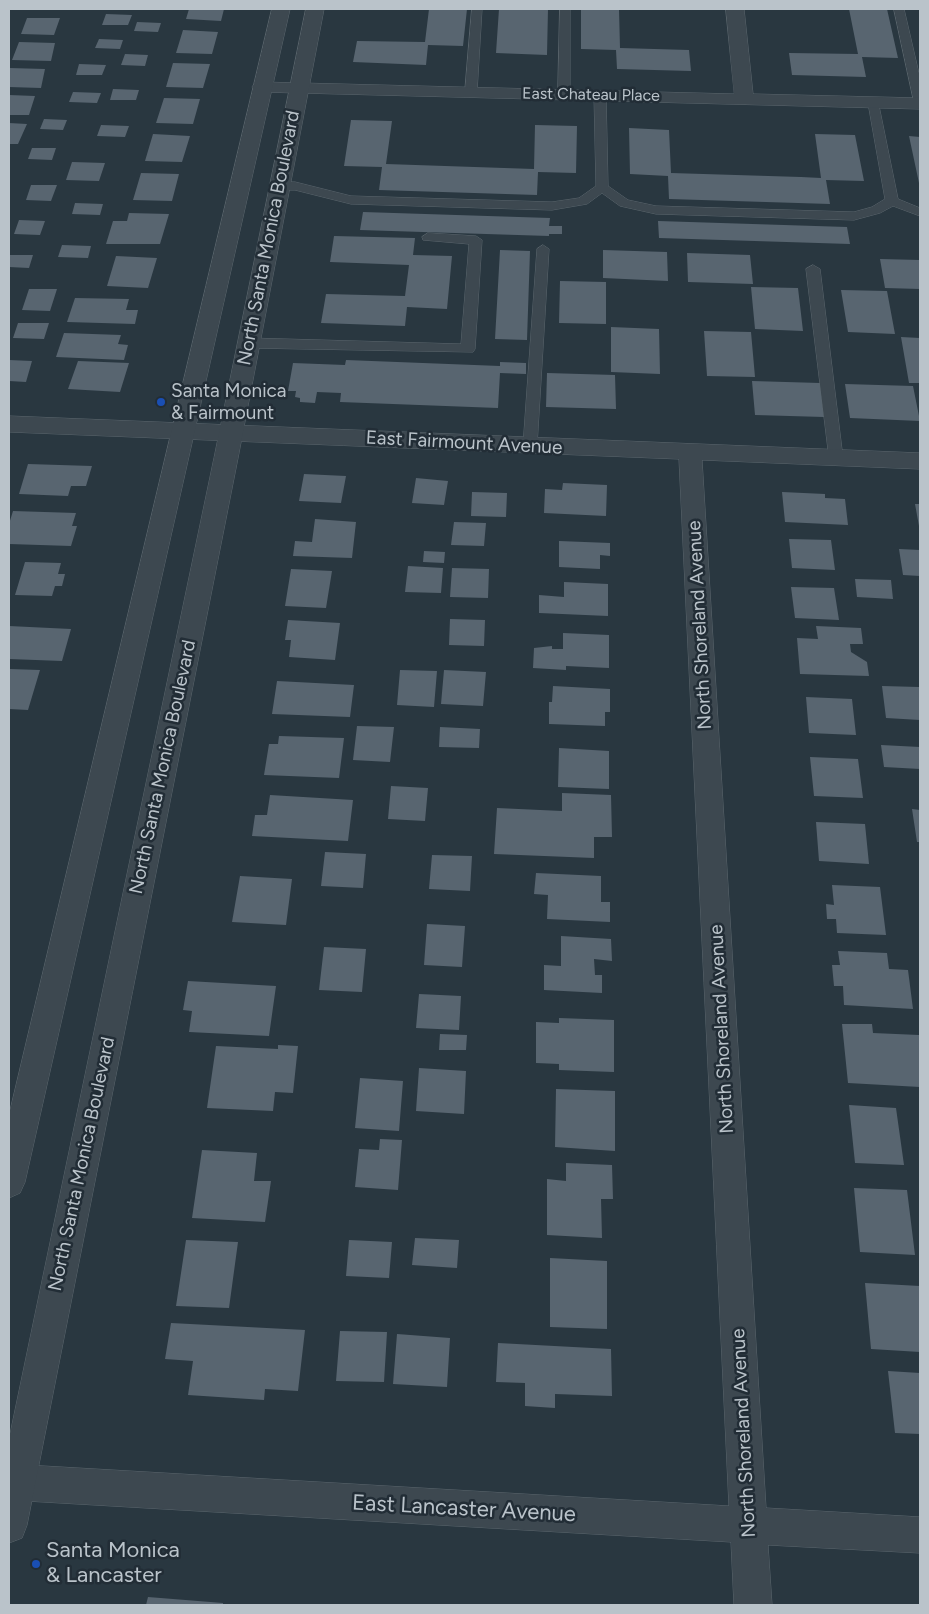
<!DOCTYPE html>
<style>
body{margin:0}
#map{position:relative;width:929px;height:1614px;overflow:hidden;background:#293740;font-family:Figtree,sans-serif}
canvas{display:block}
.frame{position:absolute;inset:0;border:10px solid #bac3ca;pointer-events:none}
</style>
<div id="map">
<canvas width="929" height="1614"></canvas>
<div class="frame"></div>
</div>
<script>
const context = document.querySelector('canvas').getContext('2d');
context.lineJoin = 'round';
function fillPath(path, color) { context.fillStyle = color; context.fill(path, 'evenodd'); }
function stroke(path, color, width, dash) { context.strokeStyle = color; context.lineWidth = width; context.lineCap = dash ? 'butt' : 'round'; context.setLineDash(dash || []); context.stroke(path); }
function label(font, color, halo, rows, align = 'center') {
  context.font = font + ' Figtree,sans-serif'; context.lineWidth = 5; context.setLineDash([]); context.textBaseline = 'middle'; context.strokeStyle = halo; context.fillStyle = color; for (const [text, x, y, turn = 0] of rows) {
    context.save(); context.translate(x, y); context.rotate((+turn || 0) * Math.PI / 180); context.textAlign = isNaN(turn) ? turn : align; if (halo) context.strokeText(text, 0, 0); context.fillText(text, 0, 0); context.restore();
  }
}
fillPath(new Path2D(`
 M189,9H224L221,21L186,19Z
 M429,9H467L463,46L428,45L426,65L353,62L357,41L425,42Z
 M499,9H548L547,55L496,53Z
 M581,9H619L620,48L689,50L691,71L617,69L616,50L581,49Z
 M849,9H887L898,58L862,57L866,77L792,75L789,53L858,54Z
 M106,14L132,15L128,25H102Z
 M27,18H60L54,35L21,34Z
 M137,22L161,23L158,32L134,31Z
 M183,30L218,32L212,54L176,53Z
 M99,39L123,40L120,49L95,48Z
 M19,42L55,43L51,61L12,60Z
 M125,54L148,55L145,66L121,65Z
 M173,63L210,64L203,88L166,87Z
 M79,64L106,65L102,75H76Z
 M9,68L45,69L41,88L9,87Z
 M113,89L139,90L136,100H110Z
 M73,92L101,93L97,103L69,102Z
 M9,95L35,96L29,115H9Z
 M164,98L200,99L193,124L156,123Z
 M44,119L67,120L63,130L40,129Z
 M351,120L392,121L386,164L534,169L535,125L577,126L576,173L538,172L537,195L379,190L382,167L344,166Z
 M9,123L27,124L18,144H9Z
 M101,125L129,126L125,137L97,136Z
 M629,128L669,130L671,173L801,177L821,178L815,134L855,135L864,181L826,180L830,204L669,199L668,176L630,174Z
 M153,134L190,136L182,162L145,161Z
 M909,136L920,137V183H919Z
 M32,148H56L52,160L28,159Z
 M72,162L105,163L99,181L66,180Z
 M141,173L179,174L172,201L133,200Z
 M31,185H57L51,201L26,200Z
 M75,203L103,204L100,215L72,214Z
 M363,212L550,218L549,226H562V234H549V236L360,230Z
 M129,213L169,214L160,244H106L113,221H127Z
 M19,220L45,221L40,235L14,234Z
 M658,221L847,227L850,244L659,238Z
 M334,236L415,238L413,255L452,256L447,309L407,307L405,326L321,323L326,294L405,296L409,265L330,262Z
 M62,245L91,246L88,258L58,257Z
 M500,250L530,251L527,340L495,339Z
 M603,250L667,252L668,281L603,278Z
 M687,253L750,255L753,284L688,282Z
 M9,255H33L29,268L9,267Z
 M116,256L157,258L148,288L107,286Z
 M880,259L920,260V289L885,288Z
 M560,281L606,282V324L559,323Z
 M751,287L798,288L803,331L755,329Z
 M29,289H57L50,311L22,310Z
 M841,290L887,291L895,334L848,332Z
 M75,298L129,299L126,310H138L135,324L67,322Z
 M18,323H49L44,339L13,338Z
 M611,327L659,329L660,374L611,372Z
 M704,331L751,332L755,377L707,376Z
 M64,333L121,335L118,344L128,345L124,360L56,357Z
 M901,337L920,338V383H909Z
 M9,360L32,361L26,382L9,381Z
 M346,360L500,366V362L526,363V374L500,373L498,408L340,402L341,393L317,392L315,403L300,402V398L295,397L296,391H288L293,363L345,365Z
 M78,361L129,363L120,392L68,389Z
 M547,373L615,375L616,409L546,407Z
 M752,381L820,383L824,417L755,415Z
 M845,384L913,386L920,421L850,418Z
 M28,464L92,466L86,486H71L68,496L19,494Z
 M304,474L346,476L341,503L299,501Z
 M416,478L448,481L444,505L412,503Z
 M563,483L607,485L606,516L544,513L545,489L562,490Z
 M472,492L507,493L506,517L471,516Z
 M782,492L825,494V498L845,499L848,525L785,522Z
 M915,504H920V526H919Z
 M13,511L76,513L72,526H77L71,546L9,544V524Z
 M315,519L356,522L352,558L293,556L295,541L312,542Z
 M454,522L486,523L484,546L451,545Z
 M789,539L831,540L835,570L792,568Z
 M559,541L610,543V556L600,555V569L559,567Z
 M899,549L920,550V576L903,575Z
 M424,551L445,552L444,563L423,562Z
 M25,562L61,563L58,574H65L62,586H55L52,596L15,595Z
 M408,566L443,568L441,593L405,592Z
 M452,568L489,569L488,598L450,597Z
 M291,569L332,571L326,608L285,606Z
 M855,579L891,580L893,599L857,597Z
 M564,582L608,584V616L539,613V595L564,597Z
 M791,587L834,588L839,620L795,618Z
 M450,619L485,620L484,646L449,645Z
 M288,620L340,623L335,660L289,657L291,640H285Z
 M9,626L71,629L62,661L9,659Z
 M816,626L861,628L863,644H850L851,652L867,662L869,676L800,674L797,638L818,639Z
 M563,633L609,635V668L566,666V670L533,668L534,648L552,646V649H563Z
 M9,669L40,670L28,710L9,709Z
 M400,670L437,671L434,707L397,705Z
 M444,670L486,672L483,706L441,704Z
 M277,681L354,685L350,717L272,714Z
 M553,686L610,689V712H605V726L549,724V702H552Z
 M882,686L919,687L920,720L886,718Z
 M806,697L852,699L856,735L809,733Z
 M357,726L394,727L390,762L353,760Z
 M440,727L480,729L479,748L439,747Z
 M279,736L344,738L339,778L264,775L269,744H278Z
 M881,745L920,747V769L884,767Z
 M559,748L609,751V789L558,787Z
 M810,757L858,759L863,798L814,796Z
 M391,786L428,788L425,821L388,819Z
 M562,793L611,795L612,837H594V858L494,854L497,808L562,811Z
 M270,795L353,800L348,841L252,836L255,815H267Z
 M912,809L920,810V842H917Z
 M816,822L865,824L869,864L819,861Z
 M325,852L366,854L363,888L321,886Z
 M432,855L472,856L470,891L429,889Z
 M536,873L601,876V902H610V922L547,919L548,895L534,894Z
 M240,876L292,879L286,925L232,922Z
 M832,885L880,887L886,935L837,933L836,919H827L826,904L834,905Z
 M427,924L465,926L462,967L424,965Z
 M561,936L611,939L612,961L594,959L595,975H602V993L544,990V965L561,966Z
 M324,947L366,949L362,992L319,990Z
 M838,951L887,953L889,969L908,970L913,1009L844,1005L843,986H834L832,965H840Z
 M188,981L276,986L269,1036L189,1032L192,1011L183,1010Z
 M419,994L461,996L459,1030L416,1028Z
 M559,1018L614,1020V1072L559,1070V1064L536,1063V1022L559,1023Z
 M842,1024H872L873,1033L919,1035L920,1087L848,1083Z
 M440,1034L467,1035L466,1050H439Z
 M278,1045L298,1046L293,1093L275,1092L273,1111L207,1108L216,1046L278,1049Z
 M419,1068L466,1071L464,1114L416,1111Z
 M360,1078L403,1081L399,1131L355,1128Z
 M556,1089L615,1091V1151L555,1147Z
 M849,1105L896,1108L904,1165L855,1163Z
 M380,1139L402,1140L398,1190L355,1187L359,1149L379,1150Z
 M202,1150L257,1153L254,1181H271L265,1222L192,1218Z
 M566,1163L612,1165L613,1199H601L602,1238L547,1235V1179L566,1181Z
 M854,1188L907,1190L915,1255L860,1252Z
 M415,1238L459,1240L457,1268L412,1265Z
 M186,1240L238,1242L229,1308L176,1306Z
 M349,1240L392,1242L389,1278L346,1276Z
 M550,1258L607,1261V1329L550,1327Z
 M865,1283L920,1286V1352L871,1349Z
 M171,1323L305,1330L298,1391L265,1389L264,1400L188,1395L193,1361L165,1359Z
 M340,1331L387,1332L384,1382L336,1381Z
 M397,1334L450,1338L447,1387L393,1384Z
 M498,1343L611,1349L612,1396L555,1394V1408L525,1406V1383L496,1382Z
 M888,1371L920,1373V1434L895,1433Z
 M148,1597L223,1603V1605H146Z`), '#586570');
const service = new Path2D(`
 M472,9H482L477,92L471,96L465,92Z
 M560,9H570V94L564,98L558,94Z
 M894,9H904L920,78V105L914,102Z
 M600,91L606,95L608,186L628,200L656,206L854,212L872,207L885,199L868,103L870,101H878L898,199L920,208V216L893,206L880,213L854,220L656,214L620,206L602,193L587,204L552,210L351,204L295,190H279L273,186L279,182H295L351,196L552,202L579,198L596,186L594,95Z
 M428,233L476,236L482,240L475,349L473,352L249,348L244,346L242,343L244,340L249,338L461,344L469,244L423,240L422,237Z
 M543,245L549,249L537,446L535,450L530,451L525,450L523,446L537,249Z
 M813,265L820,269L843,458L841,462L836,463L831,462L829,458L806,269Z`);
const minor = new Path2D(`
 M726,9H744L753,94L920,98V109L261,92L255,91L252,87L255,83L261,82L734,94Z
 M9,416L920,453V469L702,460L766,1508L920,1517V1553L768,1545L772,1605H734L731,1542L9,1500V1464L729,1506L679,459L9,432Z`);
const tertiary = new Path2D(`
 M272,9H290L25,1182L20,1193L9,1198V1115Z
 M306,9H324L238,458L27,1525L22,1538L9,1543V1439L214,458Z`);
stroke(service, '#5b666d', 1);
stroke(minor, '#5b666d', 1);
stroke(tertiary, '#5b666d', 1);
fillPath(service, '#3d4850');
fillPath(minor, '#3d4850');
fillPath(tertiary, '#3d4850');
for (const [x, y, r, color] of [
 [161,402,5,"#1a4fb4"],
 [36,1564,5,"#1a4fb4"]
]) { const dot = new Path2D(); dot.arc(x, y, r, 0, 2 * Math.PI); context.fillStyle = color; context.fill(dot); stroke(dot, '#222d36', 2); }
label('16px', '#bac3ca', '#222d36', [
 ["East Chateau Place",591,95,1]
]);
label('19px', '#bac3ca', '#222d36', [
 ["North Santa Monica Boulevard",269,238,-79],
 ["East Fairmount Avenue",464,443,3],
 ["North Shoreland Avenue",700,625,-93],
 ["North Santa Monica Boulevard",163,767,-78],
 ["North Shoreland Avenue",722,1029,-93],
 ["North Santa Monica Boulevard",82,1164,-78],
 ["North Shoreland Avenue",744,1433,-93]
]);
label('19px', '#bac3ca', '#222d36', [
 ["Santa Monica",171,391],
 ["& Fairmount",171,413]
], 'left');
label('22px', '#bac3ca', '#222d36', [
 ["East Lancaster Avenue",464,1509,3]
]);
label('22px', '#bac3ca', '#222d36', [
 ["Santa Monica",46,1551],
 ["& Lancaster",46,1576]
], 'left');
</script>
